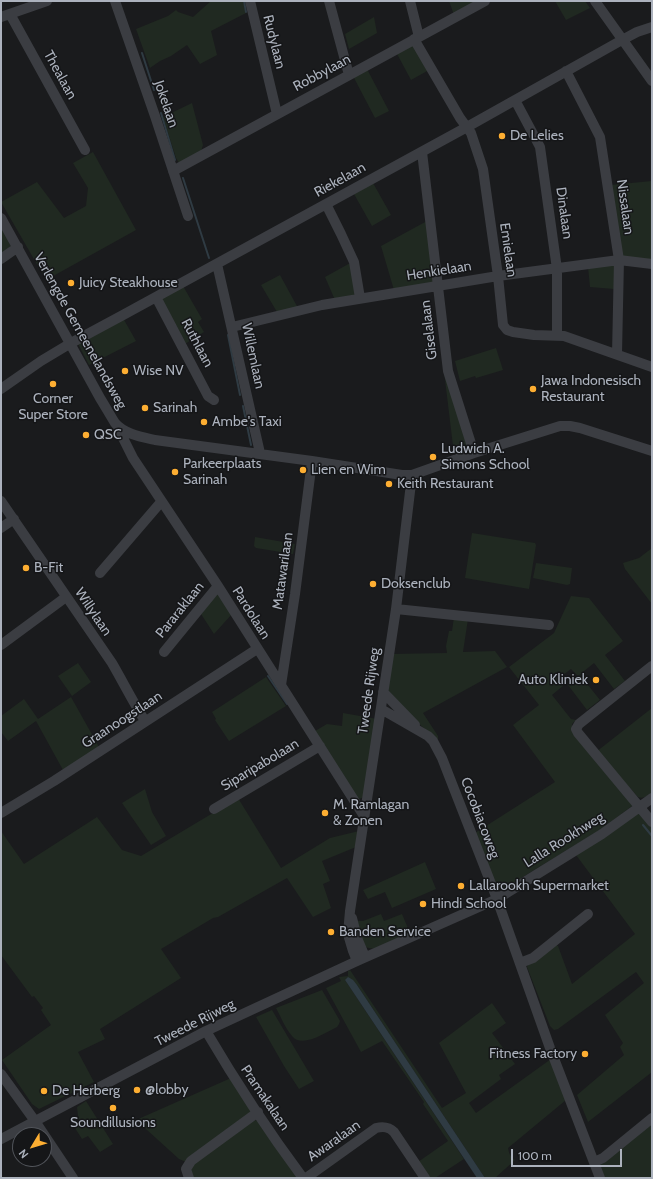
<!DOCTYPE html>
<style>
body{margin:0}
#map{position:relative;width:653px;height:1179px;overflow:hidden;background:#1a1b1d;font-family:Cabin,sans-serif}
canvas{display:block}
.frame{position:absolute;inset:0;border:2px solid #acb2bd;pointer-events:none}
.north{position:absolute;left:12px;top:1127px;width:40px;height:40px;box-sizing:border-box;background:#151618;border:1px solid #51545a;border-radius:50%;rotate:232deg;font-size:11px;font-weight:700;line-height:16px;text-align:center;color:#acb2bd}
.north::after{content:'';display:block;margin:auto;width:14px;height:18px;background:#fdae32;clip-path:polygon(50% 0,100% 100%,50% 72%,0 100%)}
.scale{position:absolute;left:511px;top:1149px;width:111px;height:18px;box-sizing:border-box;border:2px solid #acb2bd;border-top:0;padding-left:5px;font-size:12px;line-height:14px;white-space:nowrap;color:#acb2bd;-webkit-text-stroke:3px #151618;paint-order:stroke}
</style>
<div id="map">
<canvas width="653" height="1179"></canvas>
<div class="frame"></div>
<div class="north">N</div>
<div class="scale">100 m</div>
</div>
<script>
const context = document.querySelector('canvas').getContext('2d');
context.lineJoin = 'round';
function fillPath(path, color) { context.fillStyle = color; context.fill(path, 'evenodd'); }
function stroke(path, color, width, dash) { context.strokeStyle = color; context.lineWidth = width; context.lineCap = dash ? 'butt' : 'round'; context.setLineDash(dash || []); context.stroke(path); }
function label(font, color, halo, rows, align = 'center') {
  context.font = font + ' Cabin,sans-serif'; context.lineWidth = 3; context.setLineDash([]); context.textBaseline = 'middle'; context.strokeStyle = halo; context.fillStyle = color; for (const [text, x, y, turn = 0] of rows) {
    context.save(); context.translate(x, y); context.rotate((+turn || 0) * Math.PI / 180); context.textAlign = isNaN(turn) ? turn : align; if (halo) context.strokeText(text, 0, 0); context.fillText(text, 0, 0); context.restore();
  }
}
fillPath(new Path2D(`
 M211,1H243L246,13L211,31L217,55L200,64L187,45L171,56L160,61L150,68L136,29L168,16L176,10L178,12L193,17Z
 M449,1H480L454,15Z
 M555,1H585L590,8L566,20Z
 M374,17L377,33L349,49L345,34Z
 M414,43L429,70L411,80L396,52Z
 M367,69L389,111L375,118L353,76Z
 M192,103L203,145L201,151L179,163L176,158L163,117Z
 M93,152L136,230L46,280L1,202L37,182L64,218L86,206L88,188L73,163Z
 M652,181V260L622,256L611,185Z
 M373,183L391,215L372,226L354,194Z
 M427,221L434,281L430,285L394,290L381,246Z
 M1,225L11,246L1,256Z
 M352,262L356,296L335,300L325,277Z
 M615,265L614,289L590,287L588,267Z
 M280,275L298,308L277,312L261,285Z
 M183,286L202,319L198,322L204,332L185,344L162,300L163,297Z
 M123,318L136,341L89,365L77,342Z
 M496,348L503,370L476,378L475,376L460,381L455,361Z
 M443,363L468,448L460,450L458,445L453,446Z
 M472,533L535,543L536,545L529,589L465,578Z
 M255,537L295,544L293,554L256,548L254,546Z
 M652,548V604L625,569L623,563L639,558Z
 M536,563L572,568L570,584L567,585L533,578Z
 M218,592L232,614L214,634L201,614Z
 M571,596L589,598L623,641L605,655L625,681L614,689L594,663L578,676L571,669L559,678L564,685L552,695L571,719L576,720L572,724V729L632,803V806L600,830L503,889H499L496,886L475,833L555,782L513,725L539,705L509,667L554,633Z
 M454,617L468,619L463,652L495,651L507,667L423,713L438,736V739H436L407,713L387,689L391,654L447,653L446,646L449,631H452Z
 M78,663L91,682L72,696L58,676Z
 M580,675L600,700L587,710L568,685Z
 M266,677L286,706L229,741L215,720L216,719L212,712Z
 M71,697L99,747L63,770L36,721L8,741L1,732V716L24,699L38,719Z
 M652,708V793C647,796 644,799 638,797L596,752Z
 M343,713L377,719L364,797L359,799L357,798L315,731L327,724L342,726Z
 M145,789L152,812L166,836L151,845L122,803Z
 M238,798L281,868L330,838L359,831L356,847L322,861L330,881L323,884L331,908L313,917L287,878L218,917L213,918L161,949L181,978L100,1029L105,1039L78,1052L94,1082L41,1108L39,1109L32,1104L2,1060L51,1025L41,1010L43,1008L34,996L32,997L1,955V831L24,864L97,817L122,850L141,856Z
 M640,812L652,826V1072L588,1122L577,1095L624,1055L620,1047L623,1043L605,1015L644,983L636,972L562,1026L558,1029L554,1030L550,1026L527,967L528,964L555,944L558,946L572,984L635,934L576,855Z
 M425,862L436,889L392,908L385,892L368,899L363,890Z
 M381,914L384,921L402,914L410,933L374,949L369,948L365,947L362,943L357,921H363Z
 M350,970L442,1108L466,1093L439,1043L492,1003L506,1023L492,1033L515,1064L499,1075L501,1079L469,1103L476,1113L551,1059L566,1100L508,1148C509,1153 510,1157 515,1160L495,1178H485L357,985L345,980L464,1159L435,1178H429L418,1162L448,1141L423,1104L424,1102L382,1041L361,1052L326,988L341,981L339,977L348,976V971Z
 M322,990L340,1021L339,1024L337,1027C326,1032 302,1049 292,1036C285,1028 281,1017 276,1008Z
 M272,1010L314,1081L299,1089L284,1066L256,1017Z
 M231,1078L250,1106L251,1112L186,1162L179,1159L136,1120Z
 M86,1101L113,1144L100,1152L88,1136L82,1139L75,1128L79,1126L77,1107Z
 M254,1120L258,1121L300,1178H192L191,1165Z
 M652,1120V1178H604L600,1167V1163Z`), '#202921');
fillPath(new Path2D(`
 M348,977L353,980L357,985L485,1178H477L345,980Z`), '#2f3b43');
stroke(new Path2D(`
 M244,1L246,12
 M142,53L154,90
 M161,113L175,160
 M183,178L209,258
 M228,335L240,395
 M243,406L251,445
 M268,676L287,704
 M643,825L652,836`), '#2f3b43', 2);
stroke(new Path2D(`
 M115,1L155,116L188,216
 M250,1L277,114
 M329,1L349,75
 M410,1L419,37
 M595,1L652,81
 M10,14L85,150
 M1,17L47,1
 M414,39L460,118L471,133L483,169L498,276L503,325L507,330L513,332L534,335L564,336L652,367
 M566,71L600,137L619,260L617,354
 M515,100L540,147L557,269V335
 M422,152L448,371L474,453
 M173,171L485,1
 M326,204L341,234L354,262L360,298
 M1,218L100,398C105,406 110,415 115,423C124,434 142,437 155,440L312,461L402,475H412L474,453L560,426H570L580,428L652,451
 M1,259L18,247
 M217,264L260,453
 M156,297L208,396L214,400
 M232,327L322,305L498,276L619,260L652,264
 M1,389L41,361L71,343L123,315L467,127L622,40L637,32L652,27
 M117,426L133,458L218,586L364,816
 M1,501L112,663C123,682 133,702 145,721
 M1,528L14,519
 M100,573L161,502
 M396,609L549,625
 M1,645L66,597
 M164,652L218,586
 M652,666L579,724L576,729L578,733L652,822
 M281,685L295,594L312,461
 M383,692L415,725
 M381,709L428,736L433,741L442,758L497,899L550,1048L600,1178
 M214,809L320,746
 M1,813L54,781L257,649
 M352,918L357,938L365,957
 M357,961L353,951L348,934L350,911L396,609L412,475
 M520,963L533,958L588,914
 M206,1031C236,1082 268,1131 303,1178
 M1,1074L35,1121L73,1178
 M1,1139L206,1031L357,961L497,899L602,834L652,798
 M594,1162L603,1158L652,1118
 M189,1178L186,1169L191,1161L258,1112
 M306,1178L376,1128C384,1126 389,1127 394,1132L425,1178`), '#3b3d42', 10);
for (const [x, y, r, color] of [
 [502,136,4,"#fdae32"],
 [71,283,4,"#fdae32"],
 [125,371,4,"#fdae32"],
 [53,384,4,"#fdae32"],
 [533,389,4,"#fdae32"],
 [145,408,4,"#fdae32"],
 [204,422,4,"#fdae32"],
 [86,435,4,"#fdae32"],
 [433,457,4,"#fdae32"],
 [303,470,4,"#fdae32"],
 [175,472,4,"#fdae32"],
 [389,484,4,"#fdae32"],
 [26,568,4,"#fdae32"],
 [373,584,4,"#fdae32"],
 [596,680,4,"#fdae32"],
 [325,813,4,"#fdae32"],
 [461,886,4,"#fdae32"],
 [423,904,4,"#fdae32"],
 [331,932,4,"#fdae32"],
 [585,1054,4,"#fdae32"],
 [137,1090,4,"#fdae32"],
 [44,1091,4,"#fdae32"],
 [113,1108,4,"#fdae32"]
]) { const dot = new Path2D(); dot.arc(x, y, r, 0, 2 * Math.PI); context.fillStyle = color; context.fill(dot); stroke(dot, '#151618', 1.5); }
label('14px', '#acb2bd', '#151618', [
 ["Rudylaan",274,42,76],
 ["Robbylaan",322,73,-28],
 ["Thealaan",60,75,61],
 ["Jokelaan",166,104,71],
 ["Riekelaan",340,180,-29],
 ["Nissalaan",625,207,82],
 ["Dinalaan",564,213,82],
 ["Emielaan",508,250,82],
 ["Henkielaan",439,271,-9],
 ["Giselalaan",429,330,-97],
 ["Verlengde Gemeenelandsweg",80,331,61],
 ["Ruthlaan",197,343,62],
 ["Willemlaan",253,356,78],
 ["Matawarilaan",283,571,-82],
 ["Pararaklaan",180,610,-51],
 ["Willylaan",93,612,56],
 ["Pardolaan",251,613,58],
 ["Tweede Rijweg",369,691,-82],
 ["Graanoogstlaan",122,720,-33],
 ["Siparipabolaan",260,765,-31],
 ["Cocobiacoweg",480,818,69],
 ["Lalla Rookhweg",564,840,-32],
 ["Tweede Rijweg",195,1023,-27],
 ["Pramakalaan",265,1098,56],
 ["Awaralaan",334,1141,-35]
]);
label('14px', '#acb2bd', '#151618', [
 ["De Lelies",510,136],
 ["Juicy Steakhouse",79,283],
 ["Wise NV",133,371],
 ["Jawa Indonesisch",541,381],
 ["Restaurant",541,397],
 ["Corner",53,399,"center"],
 ["Super Store",53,415,"center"],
 ["Sarinah",153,408],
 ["Ambe's Taxi",212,422],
 ["QSC",94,435],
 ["Ludwich A.",441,449],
 ["Simons School",441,465],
 ["Parkeerplaats",183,464],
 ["Sarinah",183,480],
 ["Lien en Wim",311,470],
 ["Keith Restaurant",397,484],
 ["B-Fit",34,568],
 ["Doksenclub",381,584],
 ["Auto Kliniek",588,680,"right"],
 ["M. Ramlagan",333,805],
 ["& Zonen",333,821],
 ["Lallarookh Supermarket",469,886],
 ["Hindi School",431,904],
 ["Banden Service",339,932],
 ["Fitness Factory",577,1054,"right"],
 ["@lobby",145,1090],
 ["De Herberg",52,1091],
 ["Soundillusions",113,1123,"center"]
], 'left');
</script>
